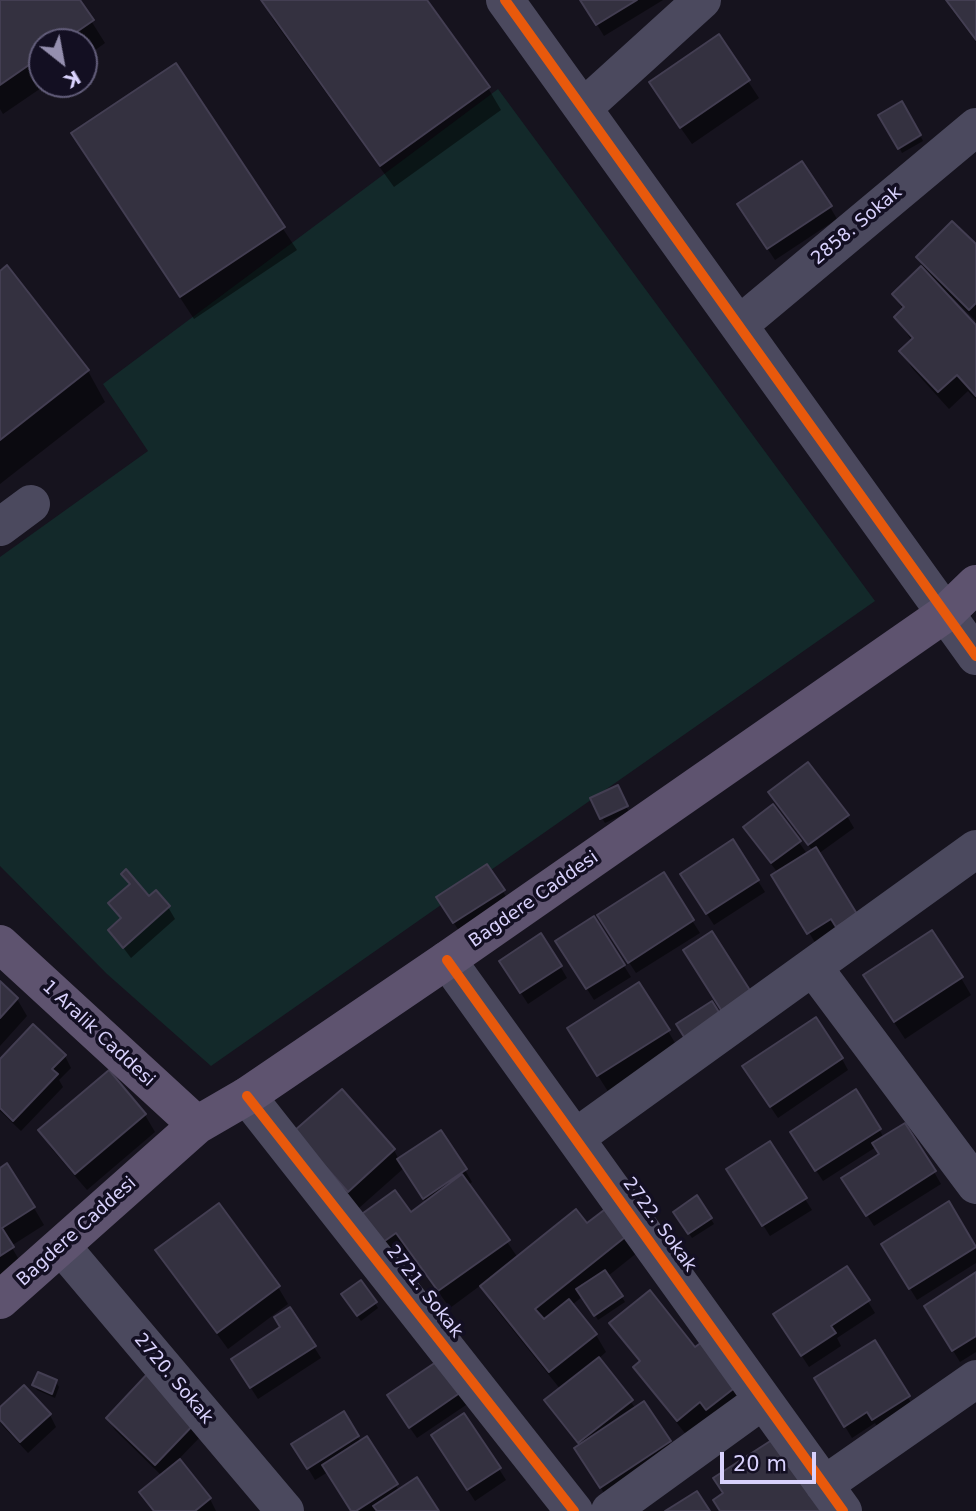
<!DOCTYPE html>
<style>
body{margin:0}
#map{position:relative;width:976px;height:1511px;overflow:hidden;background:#16131e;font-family:"DejaVu Sans",sans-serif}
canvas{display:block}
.north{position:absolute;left:28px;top:28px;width:70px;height:70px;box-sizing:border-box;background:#130f22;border:2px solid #625d7a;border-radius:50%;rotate:149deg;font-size:19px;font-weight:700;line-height:28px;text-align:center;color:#d9d2fd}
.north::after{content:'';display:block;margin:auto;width:24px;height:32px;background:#958faf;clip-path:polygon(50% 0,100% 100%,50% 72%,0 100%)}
.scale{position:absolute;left:720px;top:1452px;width:96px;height:32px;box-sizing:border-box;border:4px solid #d9d2fd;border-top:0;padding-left:9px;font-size:21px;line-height:24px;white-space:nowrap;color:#d9d2fd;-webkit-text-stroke:5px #130f22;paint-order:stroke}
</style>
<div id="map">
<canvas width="976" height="1511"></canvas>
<div class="north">K</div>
<div class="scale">20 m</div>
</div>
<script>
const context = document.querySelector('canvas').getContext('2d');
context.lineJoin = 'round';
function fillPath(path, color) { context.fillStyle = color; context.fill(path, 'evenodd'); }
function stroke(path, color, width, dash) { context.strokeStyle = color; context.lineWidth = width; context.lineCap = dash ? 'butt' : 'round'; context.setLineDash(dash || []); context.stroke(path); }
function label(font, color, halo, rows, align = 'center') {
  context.font = font + ' "DejaVu Sans",sans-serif'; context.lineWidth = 7; context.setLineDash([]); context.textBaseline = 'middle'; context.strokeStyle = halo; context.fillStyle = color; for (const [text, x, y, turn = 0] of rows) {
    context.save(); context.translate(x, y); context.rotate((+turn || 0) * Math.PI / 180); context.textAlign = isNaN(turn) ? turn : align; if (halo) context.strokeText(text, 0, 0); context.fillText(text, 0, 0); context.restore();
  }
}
fillPath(new Path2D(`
 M498,89L875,601L211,1066L107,974L0,866V557L148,451L103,384Z`), '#13292a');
fillPath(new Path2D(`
 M0,0H78L105,43L84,58V42H42V84H47L3,114L0,109Z
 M262,0H425L488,88L501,110L394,187L274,21Z
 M582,0H663L604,36Z
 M946,0H976V42L952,10Z
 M718,36L759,98L692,144L661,100Z
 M175,66L297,250L194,319L73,134Z
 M921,137L923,141L902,153L900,149Z
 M830,207L837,219L775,260L746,216Z
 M976,247V321L951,296L949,298L976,327V400L968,391L949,409L912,368L901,351L912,341L896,317L903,310L894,294L923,267L918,258Z
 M6,268L88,371L105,402L0,484V273Z
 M617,787L629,812L605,823L602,818Z
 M777,804L847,816L854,828L818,854L863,927L816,944L774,876L778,873L752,839L773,806L808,855L813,851Z
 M487,866L510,903L461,934L445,909Z
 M123,874L149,898L168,907L175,919L131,958L110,930L121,920L111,904L130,886Z
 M663,875L700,933L636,973L606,927Z
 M758,881L765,892L714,925L689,886Z
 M564,953L624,966L631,977L594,1000Z
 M560,966L567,978L528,1004L508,973Z
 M961,978L971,995L905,1039L875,993Z
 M0,983L17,999L27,1016L0,1046Z
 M668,1031L678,1048L609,1093L579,1046Z
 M65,1056L71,1068L59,1080L63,1087L21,1131L0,1111V1061Z
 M842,1059L848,1070L778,1118L751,1078Z
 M342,1092L394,1150L399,1160L465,1170L472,1182L468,1185L518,1258L587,1225L608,1209L638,1252L608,1276L625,1302L598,1320L583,1296L572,1305L596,1335L606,1352L598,1359L636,1409L669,1442L676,1454L608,1499L583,1461L580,1446L547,1401L561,1390L492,1304L481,1285L450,1308L407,1249L391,1261L371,1234L410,1214L426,1202L404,1168L359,1208L307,1149Z
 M145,1115L155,1132L87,1190L51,1148L41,1131Z
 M879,1129L884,1138L934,1172L941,1184L874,1226L851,1190L881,1155L876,1147L823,1181L799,1144Z
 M0,1170L34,1208L44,1225L11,1246L22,1265L0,1280Z
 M735,1181L805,1199L812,1210L770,1236Z
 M697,1198L714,1224L692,1238L675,1212Z
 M948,1204L976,1248V1263L917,1300L890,1256Z
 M158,1250L278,1287L288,1304L228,1349L168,1267Z
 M847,1268L875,1313L837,1338L841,1346L809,1367L782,1326Z
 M976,1274V1352L960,1362L933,1318Z
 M346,1300L375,1303L378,1308L361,1321Z
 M612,1323L695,1350L701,1345L745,1404L688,1437L646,1384L636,1367L640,1363L622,1340Z
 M282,1328L314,1347L321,1358L258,1399L240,1371Z
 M874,1343L915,1409L880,1431L875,1423L852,1438L816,1379Z
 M441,1360L469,1403L417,1438L396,1408Z
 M150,1374L204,1433L173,1465L210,1499L216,1511H154L142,1492L162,1476L115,1430L108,1418Z
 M56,1382L59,1387L55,1398L37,1390L34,1385Z
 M0,1410L50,1415L56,1427L28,1453L2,1425L0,1421Z
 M343,1414L361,1442L400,1491L437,1511H353L328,1472L315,1480L294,1445Z
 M440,1447L499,1469L506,1480L475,1501Z`), '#0007');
const building = new Path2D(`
 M0,0H80L94,20L62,42H42V56L0,85Z
 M261,0H427L490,87L380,166Z
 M580,0H637L596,25Z
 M946,0H976V40Z
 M719,34L750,80L680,128L649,82Z
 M176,63L285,227L180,297L71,133Z
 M902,101L921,135L898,149L878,115Z
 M802,161L832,206L767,249L737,204Z
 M952,221L976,244V303L969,310L916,257Z
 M7,265L89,370L0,440V271Z
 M921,266L976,325V396L957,375L938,392L899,351L913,338L894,317L904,307L892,294Z
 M808,762L849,815L808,845L768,792Z
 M618,785L628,806L600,819L590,798Z
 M773,804L801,841L771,863L743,827Z
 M733,839L759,880L706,914L680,874Z
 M816,847L857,914L836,927L831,919L807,934L771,875Z
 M487,864L505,890L453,923L436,897Z
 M126,869L149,896L156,890L170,906L123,948L108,930L121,918L108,903L130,884L121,874Z
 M664,872L694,920L628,963L597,915Z
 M594,916L625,965L586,989L555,941Z
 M932,930L963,977L894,1022L863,975Z
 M712,931L753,995L723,1013L683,950Z
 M541,933L562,966L520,993L499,961Z
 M0,981L18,998L0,1018Z
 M639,982L670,1030L597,1076L567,1028Z
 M712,1001L722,1017L686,1040L676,1024Z
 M816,1017L843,1058L770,1107L742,1066Z
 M33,1024L66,1055L52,1069L58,1074L13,1121L0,1108V1059Z
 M109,1070L146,1114L75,1174L38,1130Z
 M342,1089L395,1149L348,1192L294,1131Z
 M856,1089L881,1129L815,1171L790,1132Z
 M905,1123L936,1171L866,1216L841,1178L879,1154L872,1143Z
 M441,1130L467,1169L423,1199L397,1159Z
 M770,1141L807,1198L762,1226L726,1169Z
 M7,1163L35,1207L2,1228L14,1247L0,1256V1168Z
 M462,1174L510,1240L438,1291L396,1233L379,1245L359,1216L395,1190L411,1212Z
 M697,1195L712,1218L688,1234L673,1212Z
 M949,1201L976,1247L909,1289L881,1244Z
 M219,1203L280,1286L217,1333L155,1250Z
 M608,1207L629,1234L535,1309L544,1319L569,1299L597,1334L549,1372L480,1286L576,1209L587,1223Z
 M847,1266L870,1300L831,1326L836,1333L801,1356L773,1314Z
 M605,1270L623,1296L594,1316L576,1289Z
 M976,1272V1336L952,1351L924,1306Z
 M361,1280L377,1302L357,1316L341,1294Z
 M650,1290L695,1347L702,1342L737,1386L706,1410L700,1402L677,1421L633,1367L640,1361L609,1323Z
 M290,1307L316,1346L250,1388L231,1359L280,1327L274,1317Z
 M875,1340L910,1396L872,1420L867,1412L844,1427L814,1378Z
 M599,1357L633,1400L578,1443L544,1400Z
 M442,1358L464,1390L409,1428L387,1395Z
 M150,1371L198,1420L155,1465L106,1418Z
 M38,1372L57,1380L52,1394L32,1385Z
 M24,1385L51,1414L20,1442L0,1420V1407Z
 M644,1401L671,1441L600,1488L574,1448Z
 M344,1411L359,1436L307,1469L291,1444Z
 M464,1413L501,1468L467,1490L431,1435Z
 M367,1436L398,1484L356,1511H351L322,1465Z
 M778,1436L827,1511H720L713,1500L723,1493L713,1478Z
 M180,1459L211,1498L195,1511H154L139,1492Z
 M417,1477L439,1511H377L373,1506Z
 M697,1491L710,1511H665Z`);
fillPath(building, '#343140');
stroke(building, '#433e52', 2);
stroke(new Path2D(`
 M505,0L976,656
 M583,108L702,0
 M739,325L976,127
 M0,527L31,504
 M447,960L843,1511
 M813,967L976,1185
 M247,1096L574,1511
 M575,1138L976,849
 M62,1247L285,1511
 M824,1485L976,1379
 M610,1511L763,1400`), '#4b495e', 38);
stroke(new Path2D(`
 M0,944L197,1125
 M0,1300L197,1125L247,1096L447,960L946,613L976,584`), '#5e536f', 38);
stroke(new Path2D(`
 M505,0L976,656
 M447,960L843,1511
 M247,1096L574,1511`), '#e8590c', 10);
label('18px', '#d9d2fd', '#130f22', [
 ["2858. Sokak",857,226,-40],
 ["Bagdere Caddesi",534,900,-35],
 ["1 Aralik Caddesi",98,1034,43],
 ["2722. Sokak",659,1225,54],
 ["Bagdere Caddesi",77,1232,-42],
 ["2721. Sokak",424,1292,52],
 ["2720. Sokak",173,1379,50]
]);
</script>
